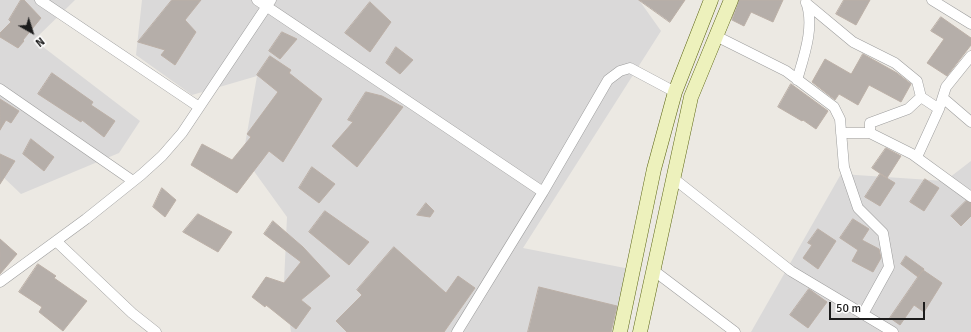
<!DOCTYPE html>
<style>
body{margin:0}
#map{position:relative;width:971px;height:332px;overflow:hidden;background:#ece9e3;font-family:Signika,sans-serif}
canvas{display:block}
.north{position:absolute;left:12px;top:12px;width:40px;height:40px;-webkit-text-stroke:3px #fff;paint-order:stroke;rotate:141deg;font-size:11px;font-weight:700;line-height:16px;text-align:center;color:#1c1c1c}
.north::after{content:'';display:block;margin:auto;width:14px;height:18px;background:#1c1c1c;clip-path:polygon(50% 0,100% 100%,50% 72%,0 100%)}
.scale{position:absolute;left:829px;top:302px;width:96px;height:18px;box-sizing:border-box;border:2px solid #1c1c1c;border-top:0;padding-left:5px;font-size:12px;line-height:14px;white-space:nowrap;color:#1c1c1c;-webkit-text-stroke:3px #fff;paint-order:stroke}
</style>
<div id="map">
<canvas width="971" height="332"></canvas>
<div class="north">N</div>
<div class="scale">50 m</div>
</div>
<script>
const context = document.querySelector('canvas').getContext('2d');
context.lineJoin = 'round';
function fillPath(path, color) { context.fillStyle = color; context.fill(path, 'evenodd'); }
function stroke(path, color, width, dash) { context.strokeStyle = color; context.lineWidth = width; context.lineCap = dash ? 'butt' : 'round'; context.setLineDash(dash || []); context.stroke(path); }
fillPath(new Path2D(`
 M0,0H75L34,40L140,121L119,153L21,194L0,174Z
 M142,0H639L661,31L523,248L630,269L616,332H291L284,283L287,217L243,156L257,76L192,95L136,55Z
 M971,161V332H751L841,174L945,181Z`), '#dad9d9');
const building = new Path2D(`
 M21,0H24L41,18L23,40L24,41L18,48L0,37V33L11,22L9,20Z
 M172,0H201L185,20L196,32L175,65L161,55L165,50L138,42Z
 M639,0H685L670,22Z
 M739,0H783L773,22L751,12L744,26L732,20Z
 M844,0H870L856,25L836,14Z
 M370,2L391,22L370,52L345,33Z
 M941,17L971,38V45L947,76L927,63L944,39L931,31Z
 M282,32L297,39L280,59L269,51Z
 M396,47L413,60L400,74L386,63Z
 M863,54L897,73L911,84L901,102L869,85L858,105L839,94L835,100L812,82L825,59L851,74Z
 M270,56L291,70L289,73L322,99L283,162L269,151L237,193L191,165L202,144L232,160L251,137L247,134L278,92L257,75Z
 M52,73L93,102L91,105L115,121L104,137L82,120L81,122L38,94Z
 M791,84L828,111L816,129L803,120L802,121L778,107Z
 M366,92L382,96L403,107L357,167L332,146L353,122L348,120Z
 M0,99L19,111L11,123L6,120L0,130Z
 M31,139L54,157L44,171L23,154Z
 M886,148L901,156L887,178L872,168Z
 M0,154L15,161L0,184Z
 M312,167L335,184L319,203L299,188Z
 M880,174L895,183L880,206L865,197Z
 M925,179L939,188L924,211L910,202Z
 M162,188L176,200L165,217L153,207Z
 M966,201L971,203V216L961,226L951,216Z
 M426,203L434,211L430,217L417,215Z
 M325,211L369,242L349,265L309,232Z
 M198,214L232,232L218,252L183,232Z
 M853,219L869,229L862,240L879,249L881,258L873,272L852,261L858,250L840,238Z
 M273,221L303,247L330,276L301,300L311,308L296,329L266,305L265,307L252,297L266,277L284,283L301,262L264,234Z
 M818,229L836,241L818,269L803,258L812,245L808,243Z
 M0,239L17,254L0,274Z
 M394,247L446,293L458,276L475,288L444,332H347L336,321L362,295L357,290Z
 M906,256L924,269L918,277L901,264Z
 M38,264L56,276L54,278L87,301L63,331L39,312L42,307L19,292Z
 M923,270L942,283L924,312L914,305L900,325L890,318Z
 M539,287L617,306L611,332H528Z
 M809,289L827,302L808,328L790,315Z`);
fillPath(building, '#b5aea9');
stroke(building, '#bcb0a7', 1);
const street = new Path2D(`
 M40,0L199,107
 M257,0L543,192
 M932,0L971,24
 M806,3L853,42L895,63L917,81L921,97L908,109L870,123V133
 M716,36L786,71L834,107L840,119L844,167L858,208L883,233L889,267L863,314
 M797,80C804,56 815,26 806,2
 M0,89L133,181
 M943,98L971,122
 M939,109L946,87L971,56
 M841,133H870L912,154L971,197
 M917,157L939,109L921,97
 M673,178L791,271L893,332
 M56,241L132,313L156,332
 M653,270L735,332
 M0,282L86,219L141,175L162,156L182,133L271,0
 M457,332L543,192L608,80L620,71L630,68L675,92`);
const secondary = new Path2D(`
 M620,332L654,169L675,92L711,0
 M640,332L691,97L731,0`);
stroke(street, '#9d9d9d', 11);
stroke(secondary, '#5a6412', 15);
stroke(street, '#fff', 10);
stroke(secondary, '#edf1bc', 14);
</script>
